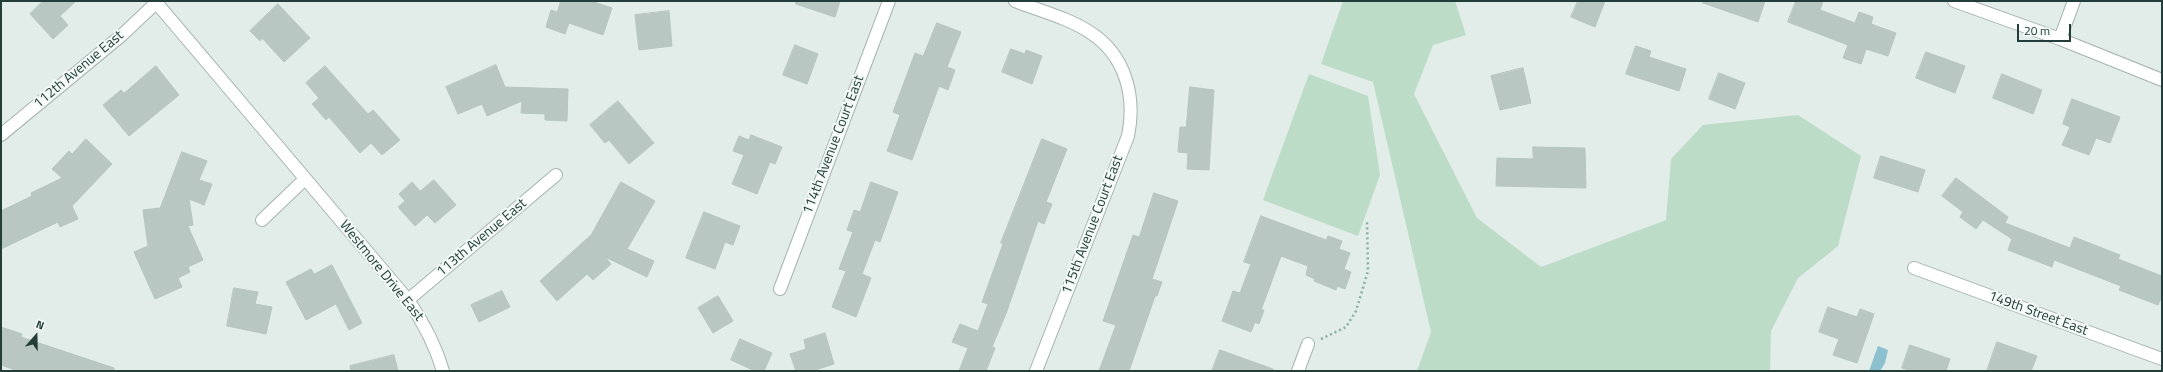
<!DOCTYPE html>
<style>
body{margin:0}
#map{position:relative;width:2163px;height:372px;overflow:hidden;background:#e2ece8;font-family:"Titillium Web",sans-serif}
canvas{display:block}
.frame{position:absolute;inset:0;border:2px solid #233d38;pointer-events:none}
.north{position:absolute;left:16px;top:316px;width:40px;height:40px;-webkit-text-stroke:3px #f3f9f6;paint-order:stroke;rotate:20deg;font-size:11px;font-weight:700;line-height:16px;text-align:center;color:#233d38}
.north::after{content:'';display:block;margin:auto;width:14px;height:18px;background:#233d38;clip-path:polygon(50% 0,100% 100%,50% 72%,0 100%)}
.scale{position:absolute;left:2017px;top:24px;width:54px;height:18px;box-sizing:border-box;border:2px solid #233d38;border-top:0;padding-left:5px;font-size:12px;line-height:14px;white-space:nowrap;color:#233d38;-webkit-text-stroke:3px #f3f9f6;paint-order:stroke}
</style>
<div id="map">
<canvas width="2163" height="372"></canvas>
<div class="frame"></div>
<div class="north">N</div>
<div class="scale">20 m</div>
</div>
<script>
const context = document.querySelector('canvas').getContext('2d');
context.lineJoin = 'round';
function fillPath(path, color) { context.fillStyle = color; context.fill(path, 'evenodd'); }
function stroke(path, color, width, dash) { context.strokeStyle = color; context.lineWidth = width; context.lineCap = dash ? 'butt' : 'round'; context.setLineDash(dash || []); context.stroke(path); }
function label(font, color, halo, rows, align = 'center') {
  context.font = font + ' "Titillium Web",sans-serif'; context.lineWidth = 4; context.setLineDash([]); context.textBaseline = 'middle'; context.strokeStyle = halo; context.fillStyle = color; for (const [text, x, y, turn = 0] of rows) {
    context.save(); context.translate(x, y); context.rotate((+turn || 0) * Math.PI / 180); context.textAlign = isNaN(turn) ? turn : align; if (halo) context.strokeText(text, 0, 0); context.fillText(text, 0, 0); context.restore();
  }
}
fillPath(new Path2D(`
 M1343,1H1455L1466,35L1433,45L1414,94L1477,218L1541,267L1666,220L1671,159L1703,125L1798,115L1861,156L1838,246L1798,278L1771,331L1770,371H1417L1431,332L1373,82L1321,64Z
 M1309,74L1368,96L1380,175L1358,236L1263,200Z`), '#bcdcc7');
fillPath(new Path2D(`
 M1878,346L1888,350L1885,363L1880,371H1869Z`), '#8cc0cf');
const building = new Path2D(`
 M43,1H76L60,16L68,25L53,39L30,14Z
 M561,1H591L612,8L603,35L569,23L565,34L546,27L551,10L557,12Z
 M796,1H840L835,17L796,4Z
 M1578,1H1605L1595,27L1571,17Z
 M1703,1H1765L1758,22L1703,3Z
 M1796,1H1823L1820,10L1855,23L1859,12L1873,17L1871,24L1896,33L1888,56L1866,49L1861,64L1843,58L1848,45L1788,22Z
 M278,4L310,38L284,62L262,38L260,41L250,31Z
 M669,11L672,46L639,50L635,15Z
 M937,23L961,32L947,67L955,70L948,90L939,86L912,160L887,151L900,115L893,112L915,53L923,56Z
 M795,45L818,54L807,84L783,75Z
 M1636,46L1651,51L1649,57L1686,69L1679,91L1626,74Z
 M1011,49L1025,54L1026,50L1042,56L1032,84L1002,72Z
 M1926,52L1965,66L1955,93L1916,78Z
 M496,65L505,87L568,89L567,121L545,120V114L521,113L522,101L487,116L482,104L458,114L446,87Z
 M156,66L179,95L129,136L103,105L121,90L124,93Z
 M325,66L368,114L373,110L400,140L382,155L371,143L360,153L329,117L326,120L312,104L319,98L306,83Z
 M1523,68L1531,103L1500,110L1491,76Z
 M1719,73L1745,83L1735,109L1709,99Z
 M2002,74L2042,90L2033,114L1993,98Z
 M1190,87L1214,90L1209,170L1187,169L1188,153L1178,152L1180,127H1186Z
 M2072,99L2120,117L2110,143L2096,138L2089,155L2062,145L2070,127L2063,124Z
 M618,101L654,143L629,164L609,140L605,143L590,125Z
 M751,135L782,147L775,164L770,162L757,194L732,184L744,155L733,151L739,136L749,140Z
 M86,139L112,164L72,206L78,219L60,227L58,222L1,249V211L32,196L31,193L62,178L52,169L69,151L72,154Z
 M1042,139L1067,149L1046,202L1052,204L1044,224L1038,221L1007,311L992,347L995,348L986,371H959L968,348L952,342L960,324L978,331L988,304L982,302L1003,244L1001,243Z
 M1533,147L1585,148L1586,188L1496,186L1497,158L1533,159Z
 M182,152L207,161L199,180L212,184L204,205L189,199L193,225L188,226L203,260L188,267L190,272L178,278L182,287L155,299L134,252L148,246L143,210L160,208Z
 M1881,156L1925,170L1918,192L1874,178Z
 M1956,178L2008,217L2005,223L2070,248L2074,237L2120,255L2118,259L2162,276V296L2158,305L2119,290L2121,286L2054,260L2052,267L2008,250L2012,239L1983,220L1976,229L1960,217L1963,212L1942,196Z
 M434,180L456,205L435,223L427,215L415,226L398,207L405,201L399,194L412,182L420,191Z
 M621,182L655,201L627,249L654,261L647,277L605,257L611,264L593,280L587,274L557,301L540,281L591,235Z
 M871,182L898,192L880,242L875,240L862,274L871,278L856,317L832,307L846,271L839,269L853,232L847,230L854,210L860,212Z
 M1154,193L1178,201L1152,279L1162,282L1157,296H1155L1129,371H1099L1116,325L1103,321L1133,235L1139,237Z
 M704,212L740,226L733,245L725,242L715,269L686,258Z
 M1261,216L1326,240L1328,236L1342,241L1339,249L1350,253L1344,269L1351,272L1345,289L1337,286L1336,290L1314,281L1315,279L1306,275L1308,266L1281,256L1261,310H1264L1259,324L1255,322L1251,332L1222,321L1233,291L1240,293L1251,264L1244,262Z
 M332,265L362,323L349,330L336,304L306,320L286,282L311,269L314,274Z
 M234,288L258,292L255,304L272,307L266,334L227,326Z
 M502,291L510,307L479,322L471,305Z
 M718,296L733,321L713,333L698,308Z
 M1828,307L1857,317L1860,309L1874,314L1857,363L1833,355L1839,339L1819,332Z
 M1,327L22,334L21,337L114,368V371H18L1,365Z
 M825,333L834,364L812,371H796L790,354L806,349L804,340Z
 M740,339L772,353L764,371H755L731,360Z
 M1997,342L2037,356L2031,371H1987Z
 M1910,345L1950,359L1946,371H1911L1902,368Z
 M1220,350L1273,369V371H1212Z
 M394,355L398,371H351L350,366Z`);
fillPath(building, '#b8c7c2');
stroke(building, '#b5c5c0', 1);
const minor = new Path2D(`
 M155,1L408,300C424,323 435,344 443,371
 M1015,1C1040,11 1069,18 1091,33C1126,56 1136,97 1128,136L1036,371
 M1954,1L2060,39L2162,80
 M2060,39L2074,1
 M1,135L122,35L156,3
 M262,220L305,179
 M1914,268L2162,359
 M780,289L889,1
 M408,300L556,175
 M1298,371L1308,344`);
stroke(minor, '#a5b4b0', 14);
stroke(new Path2D(`
 M1321,339L1346,327L1356,311L1368,271L1367,220`), '#84afa4', 2.5, [2, 3]);
stroke(minor, '#fff', 12);
label('14px', '#233d38', '#f3f9f6', [
 ["112th Avenue East",79,70,-40],
 ["114th Avenue Court East",834,145,-69],
 ["115th Avenue Court East",1093,225,-69],
 ["113th Avenue East",482,238,-40],
 ["Westmore Drive East",381,271,51],
 ["149th Street East",2038,314,20]
]);
</script>
